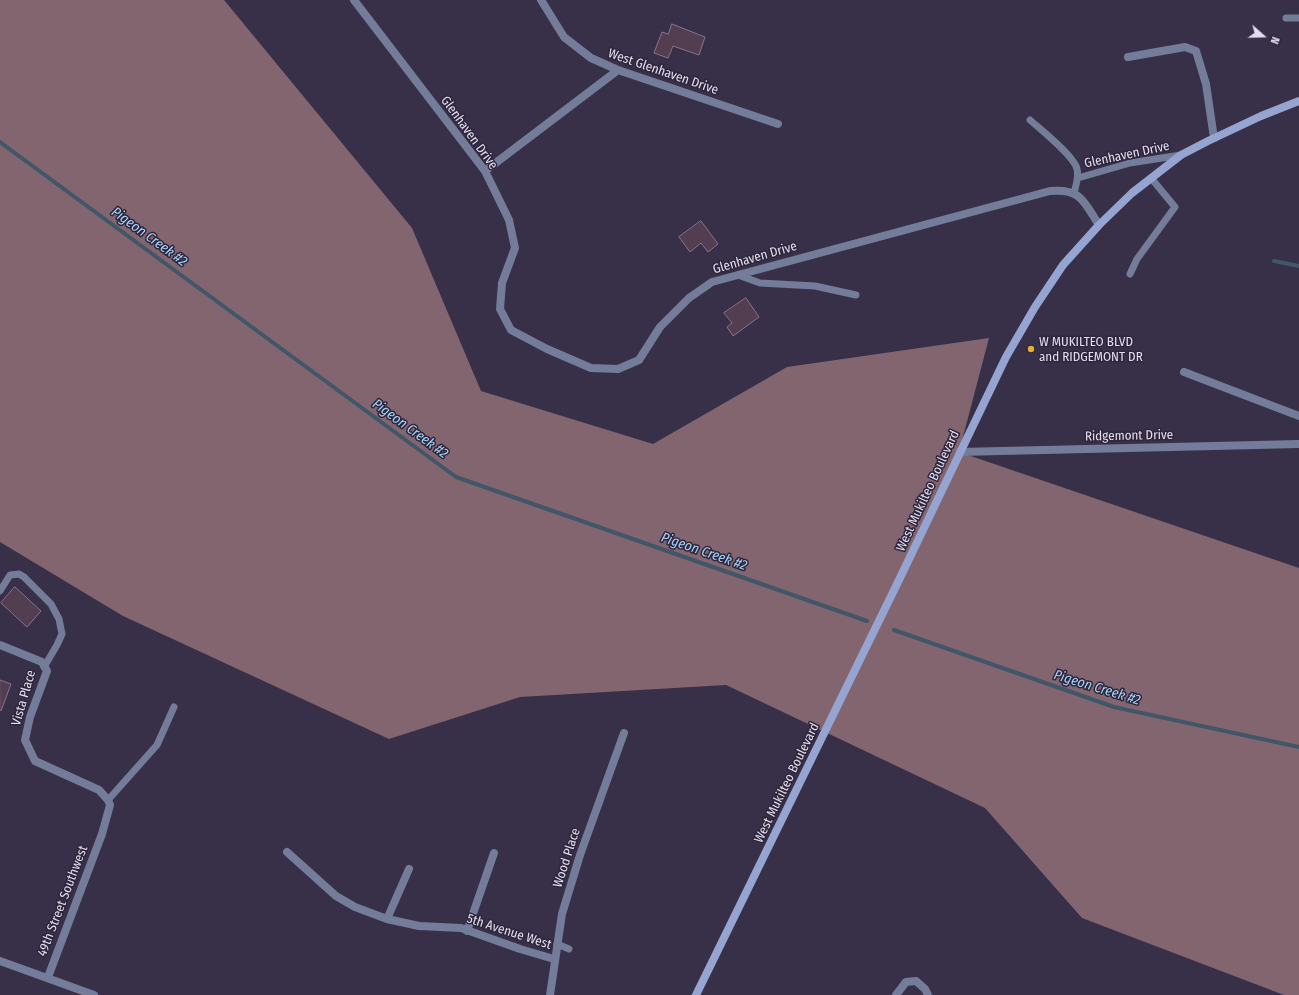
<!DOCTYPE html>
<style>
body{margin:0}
#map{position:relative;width:1299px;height:995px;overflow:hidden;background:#383048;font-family:"Fira Sans Condensed",sans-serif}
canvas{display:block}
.north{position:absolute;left:1243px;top:16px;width:40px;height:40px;-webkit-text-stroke:3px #2e263d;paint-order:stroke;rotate:110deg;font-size:11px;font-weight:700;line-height:16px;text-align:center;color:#e3deee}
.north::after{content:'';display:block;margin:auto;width:14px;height:18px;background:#e3deee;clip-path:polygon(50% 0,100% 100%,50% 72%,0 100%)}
</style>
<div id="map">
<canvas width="1299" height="995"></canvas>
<div class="north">N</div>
</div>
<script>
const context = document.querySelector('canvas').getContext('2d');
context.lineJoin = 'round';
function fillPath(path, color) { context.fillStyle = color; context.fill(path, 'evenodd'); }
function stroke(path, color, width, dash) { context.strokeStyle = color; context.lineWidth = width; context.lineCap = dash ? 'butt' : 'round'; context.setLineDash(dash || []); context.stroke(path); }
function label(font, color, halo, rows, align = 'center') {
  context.font = font + ' "Fira Sans Condensed",sans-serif'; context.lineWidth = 3; context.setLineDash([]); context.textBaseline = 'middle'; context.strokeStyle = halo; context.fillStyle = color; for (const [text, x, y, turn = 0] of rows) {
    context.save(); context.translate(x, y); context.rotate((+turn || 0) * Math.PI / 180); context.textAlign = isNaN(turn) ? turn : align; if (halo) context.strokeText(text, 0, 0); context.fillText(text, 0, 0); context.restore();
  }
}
fillPath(new Path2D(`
 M0,0H224L412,228L481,391L653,444L787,367L989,338L959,452L1299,568V995H1284L1082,918L985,808L726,685L520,697L389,739L123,616L0,542Z`), '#82656e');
stroke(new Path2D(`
 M0,142L456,477L867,621
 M1274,261L1299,266
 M894,630L1114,707L1299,747`), '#415769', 4);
const building = new Path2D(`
 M672,24L705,37L699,55L673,46L668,58L654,53L662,32L668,34Z
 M701,221L718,244L708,252L701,243L690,252L679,237Z
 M746,298L759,317L733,336L727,327L732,323L724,313Z
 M15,587L41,611L27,627L1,603Z
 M0,680L11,684L1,711L0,710Z`);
fillPath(building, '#523d51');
stroke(building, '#8b7288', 1);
stroke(new Path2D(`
 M1286,18H1299
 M1030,120C1040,129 1074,156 1077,169C1079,177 1076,185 1074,193
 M1078,178L1130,163L1181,155
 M1130,274L1137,259L1175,207L1151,178
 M738,275L760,283L815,286L856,295
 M0,591L10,575L19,574L24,577L51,604L59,619L62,634L57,645L44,667
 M108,800L157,745L174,707
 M557,944L569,949`), '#737c99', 7);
stroke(new Path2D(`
 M354,0L485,171L509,220L515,248L502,283L500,309L511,330L547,349L591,368L618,369L639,360L660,327L689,298L712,282L1050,191C1081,188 1084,202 1099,225
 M541,0L564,37L591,58L618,70L778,124
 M1128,57L1185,47L1196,51L1206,84L1214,138
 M485,171L618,70
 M1184,372L1299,416
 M959,452L1299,444
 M0,645L42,662L47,671L30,717L25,740L35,761L99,790L108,800L110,805L102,834L48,977
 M287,852L336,896L355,907L387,919L419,926L461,928L520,949L554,959
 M387,919L409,869
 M467,931L494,853
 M0,961L94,995
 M550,995L562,914L580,855L624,733
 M896,995L906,982L916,981L925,989L928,995`), '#737c99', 8);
stroke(new Path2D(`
 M696,995L898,582L1006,357L1035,307L1063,265L1099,225L1132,193L1181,155L1208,141L1261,116L1299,101`), '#96a4d1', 8);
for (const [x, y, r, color] of [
 [1031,349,4,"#e1af34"]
]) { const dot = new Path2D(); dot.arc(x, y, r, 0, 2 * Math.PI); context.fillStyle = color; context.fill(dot); stroke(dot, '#2e263d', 1.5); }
label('13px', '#e3deee', '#2e263d', [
 ["West Glenhaven Drive",663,72,19],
 ["Glenhaven Drive",469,133,54],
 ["Glenhaven Drive",1127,155,-12],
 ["Glenhaven Drive",755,258,-16],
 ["Ridgemont Drive",1129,436,-1],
 ["West Mukilteo Boulevard",928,491,-65],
 ["Vista Place",24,698,-74],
 ["West Mukilteo Boulevard",787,783,-64],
 ["Wood Place",567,858,-72],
 ["49th Street Southwest",63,901,-69],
 ["5th Avenue West",509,932,18]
]);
label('13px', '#e3deee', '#2e263d', [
 ["W MUKILTEO BLVD",1039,342],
 ["and RIDGEMONT DR",1039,357]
], 'left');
label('italic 14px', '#a5d3f7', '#2e263d', [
 ["Pigeon Creek #2",149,237,36],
 ["Pigeon Creek #2",410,429,36],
 ["Pigeon Creek #2",704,552,19],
 ["Pigeon Creek #2",1097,688,17]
]);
</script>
